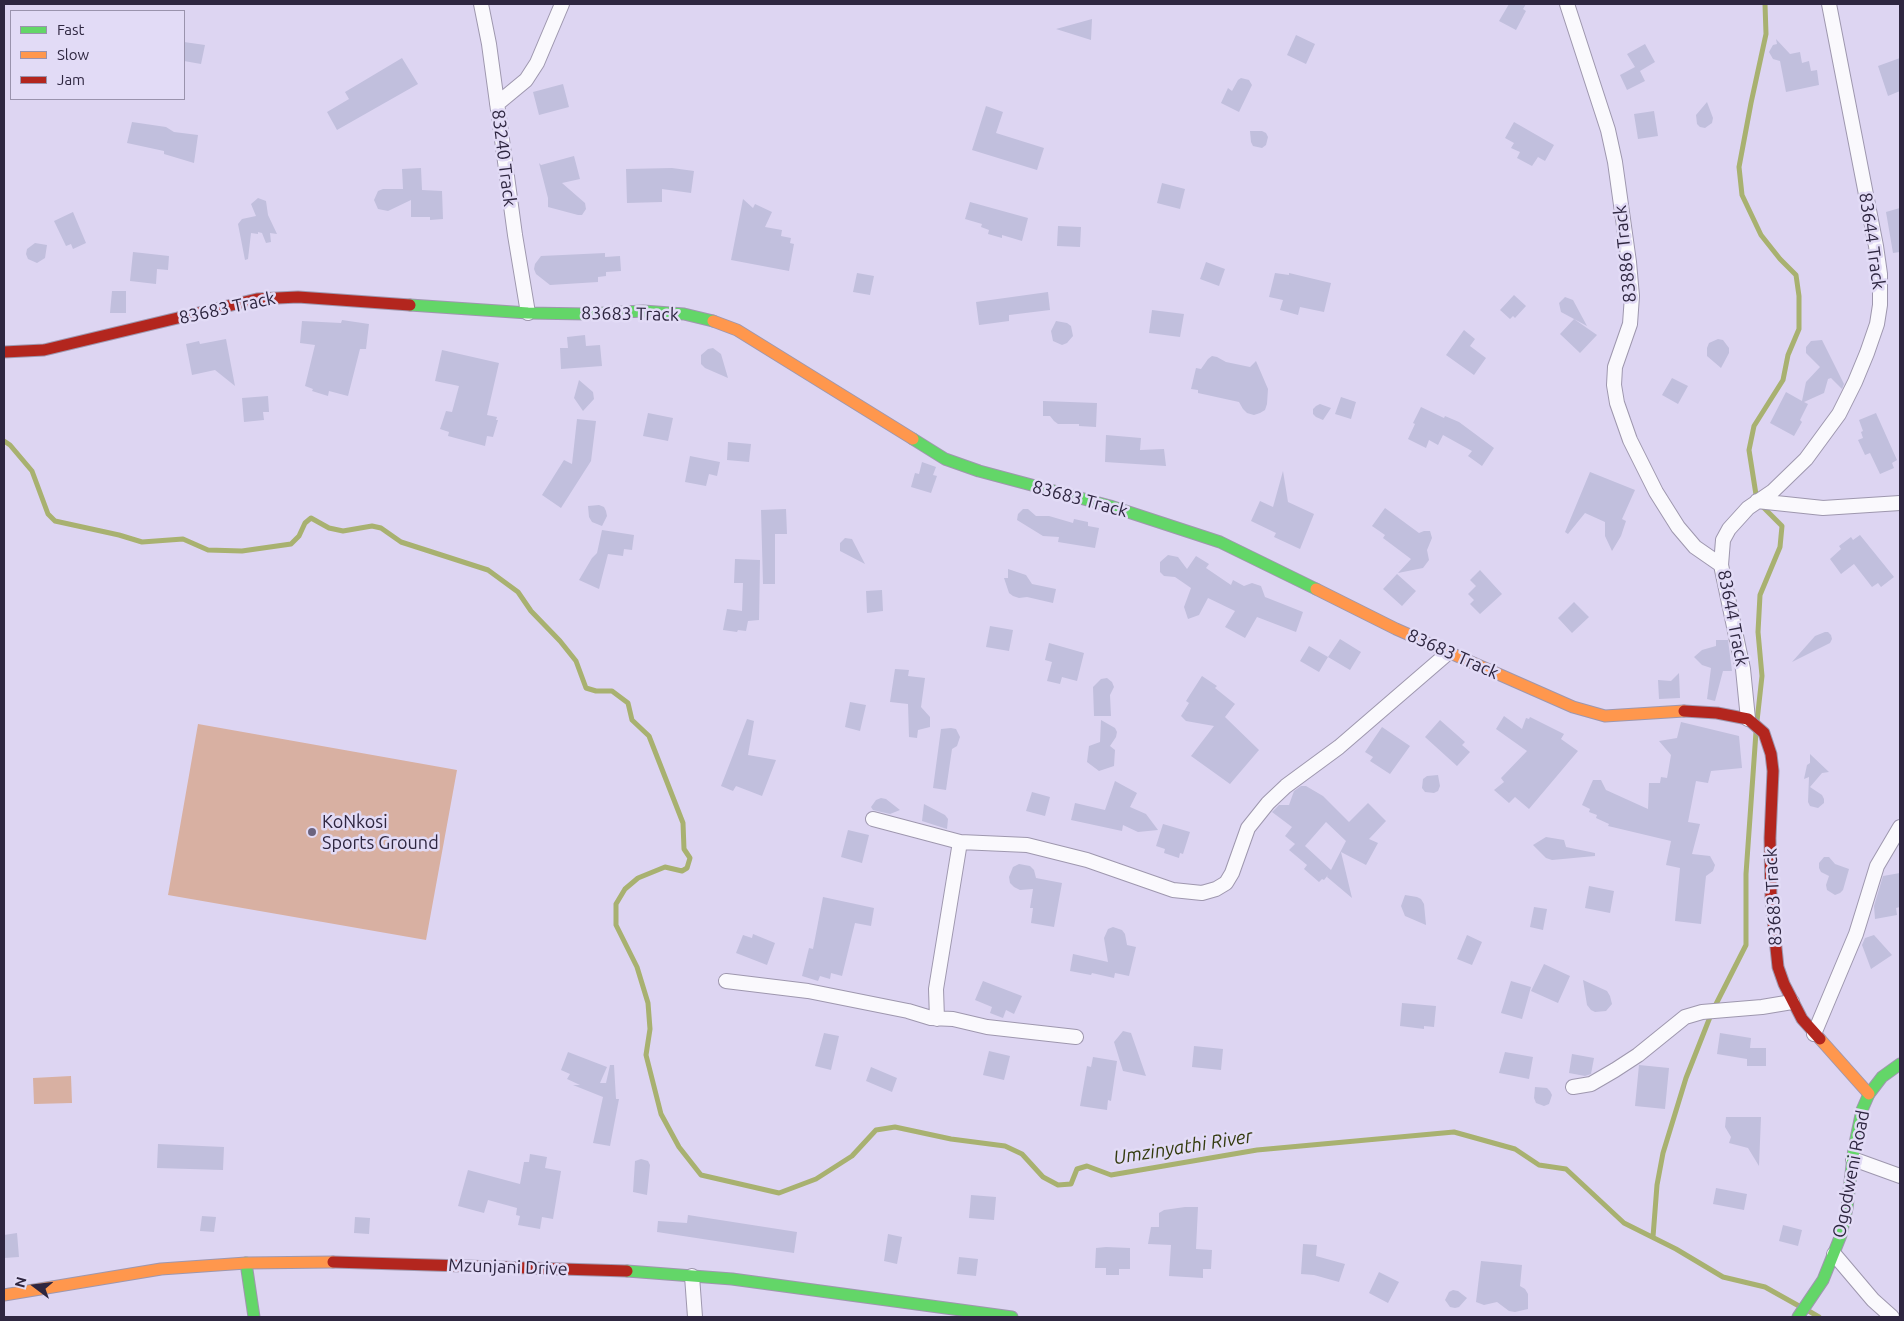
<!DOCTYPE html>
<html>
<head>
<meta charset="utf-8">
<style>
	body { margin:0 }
	#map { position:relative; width:1904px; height:1321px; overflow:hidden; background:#ddd5f2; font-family:Ubuntu,sans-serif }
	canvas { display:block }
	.frame { position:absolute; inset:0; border:5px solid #2e2640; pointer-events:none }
	.legend { position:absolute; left:10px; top:10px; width:175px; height:90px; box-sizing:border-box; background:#e2dbf6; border:1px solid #9a93ad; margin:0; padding:6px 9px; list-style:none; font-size:15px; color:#2e2640 }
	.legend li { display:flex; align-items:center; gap:10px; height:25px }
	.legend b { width:25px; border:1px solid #9a93ad }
	.north { position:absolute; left:10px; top:1261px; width:50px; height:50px; -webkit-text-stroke:4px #e2dbf6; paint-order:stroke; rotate:285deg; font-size:14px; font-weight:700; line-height:20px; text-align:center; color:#2e2640 }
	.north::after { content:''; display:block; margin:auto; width:18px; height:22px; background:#2e2640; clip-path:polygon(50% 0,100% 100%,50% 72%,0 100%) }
</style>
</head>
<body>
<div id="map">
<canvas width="1904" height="1321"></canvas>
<div class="frame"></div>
<ul class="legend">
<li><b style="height:6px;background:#63d668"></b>Fast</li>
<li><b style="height:6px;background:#ff974d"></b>Slow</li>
<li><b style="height:6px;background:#b3261e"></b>Jam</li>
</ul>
<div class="north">N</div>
</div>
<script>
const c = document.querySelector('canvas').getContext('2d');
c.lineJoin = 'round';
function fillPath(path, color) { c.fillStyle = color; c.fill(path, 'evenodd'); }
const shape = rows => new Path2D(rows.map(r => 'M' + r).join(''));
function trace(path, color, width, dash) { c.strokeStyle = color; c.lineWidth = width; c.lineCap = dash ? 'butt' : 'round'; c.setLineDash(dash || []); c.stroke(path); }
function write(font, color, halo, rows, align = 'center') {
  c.font = font + ' Ubuntu,sans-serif'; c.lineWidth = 5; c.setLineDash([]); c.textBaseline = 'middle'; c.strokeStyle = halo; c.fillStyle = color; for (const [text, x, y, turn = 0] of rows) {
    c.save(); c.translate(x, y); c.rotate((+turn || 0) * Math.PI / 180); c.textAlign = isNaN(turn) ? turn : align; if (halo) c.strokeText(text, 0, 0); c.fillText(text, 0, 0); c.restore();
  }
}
const green = shape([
	[198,724,457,770,426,940,168,895],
	[71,1076,72,1103,34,1104,33,1078]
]);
const stream = shape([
	[4,441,10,445,32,471,48,514,55,521,119,535,142,542,183,539,208,550,242,551,291,544,299,536,305,523,311,518,329,528,343,531,372,526,381,528,401,542,488,570,518,592,531,611,560,641,576,661,586,688,596,691,612,691,628,703,632,720,649,736,683,823,684,849,690,858,687,868,682,871,665,867,638,878,625,889,616,904,616,925,637,967,648,1003,650,1029,646,1055,661,1114,679,1147,701,1175,779,1193,816,1179,852,1156,876,1130,895,1127,951,1139,1005,1146,1022,1154,1043,1177,1058,1185,1071,1184,1077,1169,1087,1166,1111,1175,1257,1150,1454,1132,1515,1149,1539,1165,1566,1169,1624,1223,1676,1249,1723,1277,1765,1287,1799,1306],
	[1757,721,1762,676,1758,632,1760,595,1780,547,1782,526,1757,501,1749,450,1754,426,1783,380,1788,355,1799,329,1799,296,1796,275,1780,259,1761,235,1742,195,1739,167,1751,103,1766,34,1765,4],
	[1653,1237,1657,1185,1663,1153,1686,1078,1712,1012,1746,945,1746,874,1756,732],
	[1807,1310,1819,1317]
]);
const building = shape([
	[1509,4,1526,4,1523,9,1526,11,1516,30,1499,21],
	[1092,19,1091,40,1056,29],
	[1296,35,1315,44,1306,64,1287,55],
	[1776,39,1790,54,1800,52,1802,63,1809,61,1811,71,1817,70,1819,85,1786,92,1780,61,1773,59,1769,52,1773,45,1777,44],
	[184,42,205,45,201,64,184,61],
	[1645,44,1655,62,1640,71,1645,81,1627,90,1620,75,1635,67,1627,54],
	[402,58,418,84,337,130,327,112,349,99,345,92],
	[1900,58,1900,91,1888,96,1878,66],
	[1241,78,1249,80,1252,85,1239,112,1221,103,1228,88,1232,91,1238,80],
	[563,84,569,107,539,115,533,92],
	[1707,102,1713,118,1712,123,1705,128,1700,127,1697,124,1696,115],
	[986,106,1003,112,996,133,1044,148,1037,170,972,150],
	[1654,111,1658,136,1638,139,1634,114],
	[132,122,166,127,174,132,198,135,194,163,164,154,164,151,127,143],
	[1514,122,1554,145,1545,161,1538,157,1532,166,1517,158,1520,152,1511,148,1514,143,1505,138],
	[1250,131,1262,131,1266,133,1268,137,1266,145,1262,148,1253,146,1251,142],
	[574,156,580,179,562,183,585,203,586,209,582,215,578,215,548,207,548,198,539,163,541,165],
	[421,168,422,190,442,191,443,219,430,220,430,217,411,217,411,200,388,211,378,209,374,200,378,191,383,189,403,189,402,169],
	[672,168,694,171,691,193,662,189,662,202,627,203,626,169],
	[1162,183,1185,189,1180,209,1157,203],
	[258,198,266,201,268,215,277,234,270,233,271,242,266,243,262,233,258,232,258,234,251,233,248,259,245,260,238,224,242,219,256,216,251,204],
	[743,199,753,208,755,204,772,212,765,227,782,230,781,236,791,238,790,243,794,244,789,271,731,260],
	[970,202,1028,218,1022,241,1002,235,1002,238,988,234,989,230,981,227,982,224,965,219],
	[1900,208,1900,252,1893,253,1886,212],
	[73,212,86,243,73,249,71,244,66,246,54,221],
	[1058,226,1081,227,1080,247,1057,246],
	[35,243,47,245,45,258,37,263,28,259,26,254,27,249],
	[133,252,169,256,168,270,157,269,156,284,130,281],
	[605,253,605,257,620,256,621,271,606,272,606,276,598,277,598,282,550,285,536,274,534,269,535,264,541,256],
	[1206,262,1225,269,1219,286,1200,279],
	[857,273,874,276,870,295,853,292],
	[1275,273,1289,275,1289,273,1331,283,1324,312,1300,307,1298,315,1280,310,1283,300,1269,297],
	[112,291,126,291,126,313,110,313],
	[1048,292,1050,310,1009,315,1009,321,979,325,976,302],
	[1514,295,1526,306,1515,318,1513,316,1510,319,1500,310],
	[1565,297,1573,300,1587,326,1561,312,1559,303],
	[1152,310,1184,314,1180,337,1149,333],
	[1574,319,1597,335,1580,353,1560,334],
	[342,320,369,324,366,349,360,349,348,396,329,391,328,396,312,391,313,389,305,386,315,345,300,343,302,321,341,323],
	[1056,321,1067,323,1071,326,1073,336,1067,343,1062,345,1053,341,1051,331],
	[1464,330,1475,339,1470,346,1486,358,1474,375,1446,355],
	[585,335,586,346,600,345,602,366,561,369,560,348,568,348,567,337],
	[226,339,235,386,215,370,192,375,186,344,199,341,200,344],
	[1718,339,1723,340,1729,348,1729,353,1721,368,1707,356,1707,348,1709,343],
	[1822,340,1844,384,1842,389,1831,378,1828,379,1824,393,1804,402,1808,404,1800,420,1802,422,1794,436,1770,423,1786,392,1802,401,1806,382,1820,367,1806,353,1806,347,1811,341],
	[713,348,721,354,728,378,705,368,701,364,701,355,708,349],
	[442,350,499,363,487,415,497,417,496,420,498,420,493,437,487,436,485,446,448,436,449,432,440,429,446,411,452,412,459,386,435,381],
	[1212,356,1217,357,1226,362,1250,367,1256,361,1268,389,1267,404,1265,410,1260,413,1254,415,1247,413,1243,409,1239,402,1198,393,1198,390,1191,389,1196,368,1201,369,1208,359],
	[1672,378,1688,386,1678,404,1662,395],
	[579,380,593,392,594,399,583,411,574,398],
	[268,396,269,412,263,412,264,420,244,422,242,398],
	[1341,397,1356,402,1351,419,1335,414],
	[1043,401,1097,403,1096,427,1079,426,1079,424,1058,424,1054,421,1050,416,1043,416],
	[1320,404,1331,408,1323,420,1316,417,1313,414,1313,409,1316,406],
	[1421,407,1444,418,1445,416,1459,422,1494,448,1482,466,1468,456,1472,451,1443,435,1438,445,1429,440,1426,448,1408,439,1415,424,1413,423],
	[648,413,673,418,668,441,643,436],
	[1876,413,1897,460,1892,463,1894,468,1880,474,1870,453,1865,455,1858,440,1863,438,1861,432,1863,431,1859,420],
	[577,419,596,421,591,461,561,508,542,495,564,460,572,464],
	[1106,435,1141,438,1140,450,1164,449,1166,466,1105,462],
	[728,442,751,444,749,462,727,460],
	[690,456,720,462,717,476,709,474,706,486,685,482],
	[922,462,936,467,933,475,937,476,931,493,911,487,915,473,919,474],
	[1283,471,1288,502,1314,514,1300,549,1274,537,1276,533,1251,521,1260,501,1273,507],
	[1590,472,1635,490,1622,519,1626,521,1621,536,1612,551,1605,536,1605,522,1585,513,1568,534,1565,532],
	[599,505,604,507,606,511,607,516,602,526,592,522,589,517,588,506],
	[1385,508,1419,533,1424,531,1430,531,1432,538,1427,550,1429,560,1423,568,1398,573,1411,559,1383,538,1385,535,1372,526],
	[786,509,787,534,775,534,775,584,763,584,761,510],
	[1023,509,1028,509,1036,516,1049,516,1073,523,1074,519,1088,522,1088,526,1099,528,1095,548,1058,542,1059,537,1043,536,1017,520,1018,514],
	[602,530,634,535,632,550,624,549,623,556,608,554,599,589,579,580,592,558,597,553],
	[1860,535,1894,577,1881,587,1878,583,1872,587,1854,564,1841,574,1830,559,1841,549,1839,546,1851,537,1853,540],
	[845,538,852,539,865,564,840,551,840,543],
	[1168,555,1178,557,1187,569,1196,556,1209,564,1206,568,1231,585,1233,580,1244,586,1252,583,1261,586,1265,597,1303,612,1296,632,1257,617,1245,638,1225,627,1235,611,1208,598,1199,615,1188,619,1184,607,1191,588,1175,577,1164,576,1160,572,1160,562],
	[735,559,760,560,759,620,748,621,746,631,738,630,737,632,723,630,727,609,742,611,743,583,734,583],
	[1008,569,1026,575,1032,584,1056,589,1053,603,1027,597,1019,598,1013,596,1009,593,1004,578,1008,578],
	[1480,570,1502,594,1480,614,1470,604,1474,600,1468,594,1476,586,1470,580],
	[1397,574,1416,591,1402,606,1383,589],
	[882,590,883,611,867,613,866,591],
	[1574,602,1589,617,1572,633,1558,618],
	[990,626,1013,630,1009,651,986,647],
	[1825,632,1828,632,1831,635,1832,639,1830,643,1792,662,1815,636],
	[1340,639,1361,652,1350,670,1328,657,1319,672,1300,661,1309,646,1328,657],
	[1716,640,1728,640,1732,671,1723,671,1715,701,1707,699,1711,668,1702,665,1694,657,1702,650,1716,646],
	[1049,643,1084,653,1077,681,1062,677,1060,684,1047,681,1052,662,1045,660],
	[895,669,909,670,908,676,925,678,921,707,930,717,930,727,918,730,917,738,909,737,908,704,890,702],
	[1679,673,1680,698,1659,699,1658,680,1671,681],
	[1202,676,1217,686,1215,688,1235,704,1225,717,1259,750,1230,784,1191,756,1214,726,1186,721,1181,716,1189,703,1186,701],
	[1107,678,1112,682,1114,687,1110,695,1111,716,1094,716,1093,687,1101,679],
	[850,702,866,705,860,731,845,727],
	[1504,716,1522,729,1526,718,1529,719,1530,717,1564,734,1561,739,1578,751,1529,809,1515,797,1509,803,1494,790,1504,782,1501,778,1527,751,1496,729],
	[747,719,754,721,748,755,776,760,762,796,736,786,733,791,721,786],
	[1101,720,1115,728,1117,732,1116,737,1110,746,1115,750,1114,766,1099,771,1087,762,1089,746,1100,742],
	[1440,720,1465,742,1462,745,1470,752,1457,766,1425,737],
	[1681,722,1739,736,1742,768,1711,771,1708,783,1696,781,1688,822,1700,824,1692,854,1710,856,1715,865,1713,871,1706,876,1701,924,1675,921,1680,868,1666,865,1671,841,1608,826,1609,824,1596,818,1597,815,1589,812,1590,809,1582,805,1593,780,1601,780,1606,790,1648,809,1649,783,1660,783,1661,777,1667,778,1671,755,1659,741,1677,738],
	[1382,727,1410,746,1390,774,1370,761,1373,757,1365,752],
	[951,728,956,729,960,737,957,746,952,749,946,790,933,788,941,729],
	[1810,754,1829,772,1822,773,1810,787,1822,795,1824,799,1824,803,1818,808,1810,806,1808,802,1809,777,1804,779,1807,765,1810,763],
	[1438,775,1440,786,1438,791,1434,793,1425,792,1422,788,1423,779,1427,776],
	[1115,781,1137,793,1130,807,1146,814,1158,830,1138,832,1123,825,1122,831,1071,820,1075,803,1105,810],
	[1301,786,1306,786,1323,796,1349,822,1368,803,1386,821,1369,839,1378,843,1366,865,1341,852,1352,898,1327,877,1328,875,1324,880,1322,879,1319,882,1304,869,1307,865,1289,850,1295,844,1285,836,1292,827,1272,812,1279,805,1289,805,1294,791],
	[1326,822,1346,841,1331,870,1305,846],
	[1032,792,1050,797,1045,816,1026,811],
	[881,798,886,799,900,810,890,814,873,810,871,807,876,800],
	[924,804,945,815,948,819,947,829,922,821],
	[1163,824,1190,832,1183,854,1180,853,1179,858,1164,853,1165,849,1156,846],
	[848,830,869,835,862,863,841,857],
	[1546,837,1564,840,1566,847,1595,853,1595,856,1552,860,1546,858,1533,845],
	[1824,857,1829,857,1835,864,1849,869,1843,890,1840,893,1835,895,1827,890,1826,885,1829,876,1821,872,1819,868,1819,863],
	[1019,864,1030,866,1034,870,1036,878,1062,883,1054,927,1031,923,1033,908,1030,908,1033,889,1020,890,1014,887,1010,883,1009,877,1013,867],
	[1900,873,1900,907,1896,908,1897,915,1875,919,1874,906,1883,876],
	[1589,886,1614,891,1610,913,1585,908],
	[1405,895,1417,897,1421,899,1424,904,1426,925,1405,916,1401,906],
	[823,897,874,908,871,926,855,923,842,976,831,973,830,979,820,976,818,981,802,976,809,948,813,949],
	[1534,907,1547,909,1543,930,1530,927],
	[1113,927,1122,930,1125,934,1127,945,1136,947,1129,976,1115,973,1114,978,1092,973,1091,975,1070,971,1073,954,1108,962,1104,938,1108,929],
	[753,934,775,943,767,965,736,953,743,935,752,938],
	[1467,935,1482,942,1472,965,1457,959],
	[1874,935,1892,955,1871,969,1862,945,1865,938],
	[1544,964,1570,976,1558,1003,1531,991],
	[1583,980,1607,991,1610,996,1612,1004,1606,1011,1595,1012,1591,1010,1587,1005],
	[983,981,1022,996,1014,1014,1006,1010,1003,1018,990,1013,992,1007,975,1000],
	[1511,981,1531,987,1522,1019,1501,1013],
	[1402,1003,1436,1006,1434,1027,1424,1026,1424,1029,1400,1026],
	[1123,1031,1131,1033,1146,1076,1123,1071,1114,1042],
	[824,1033,839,1036,831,1070,815,1066],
	[1720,1033,1751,1038,1750,1048,1766,1048,1766,1066,1747,1066,1747,1059,1717,1054],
	[1194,1046,1223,1049,1221,1070,1192,1067],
	[989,1051,1010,1056,1004,1080,983,1075],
	[568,1052,607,1067,600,1083,606,1083,610,1065,614,1065,616,1099,619,1099,610,1146,593,1143,603,1097,573,1085,580,1085,567,1079,570,1074,561,1070],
	[1505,1052,1533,1057,1529,1079,1499,1073],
	[1572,1054,1594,1058,1591,1074,1585,1076,1569,1073],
	[1093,1057,1117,1061,1111,1101,1108,1100,1107,1110,1080,1106,1087,1066,1091,1067],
	[1639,1065,1669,1068,1665,1109,1635,1106],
	[871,1067,897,1078,892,1092,866,1081],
	[1535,1087,1547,1088,1550,1091,1552,1095,1549,1104,1544,1106,1536,1103,1534,1098],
	[1726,1117,1761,1117,1759,1166,1748,1148,1729,1143,1731,1137,1725,1127],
	[158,1144,224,1147,223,1170,157,1168],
	[530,1154,547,1157,545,1168,561,1171,553,1219,542,1217,540,1229,518,1225,520,1216,516,1215,517,1208,488,1200,484,1213,458,1206,468,1170,520,1184,524,1162,529,1162],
	[641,1159,648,1161,650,1165,647,1195,633,1192,635,1161],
	[1716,1188,1747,1194,1744,1210,1713,1204],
	[971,1195,996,1197,994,1220,969,1218],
	[1185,1207,1198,1207,1196,1249,1212,1250,1211,1269,1203,1269,1203,1278,1169,1276,1171,1245,1148,1244,1151,1227,1159,1227,1159,1213,1164,1210],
	[688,1215,797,1232,794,1253,657,1232,658,1221,687,1223],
	[202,1216,216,1217,214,1232,200,1231],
	[355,1217,370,1218,369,1234,354,1233],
	[1783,1225,1802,1230,1798,1246,1779,1241],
	[17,1233,19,1257,4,1258,4,1235],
	[888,1234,902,1237,897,1264,884,1261],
	[1303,1244,1317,1245,1316,1256,1345,1264,1339,1282,1314,1275,1301,1274],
	[1106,1247,1130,1248,1130,1269,1119,1269,1119,1275,1106,1275,1106,1268,1095,1268,1096,1248],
	[959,1257,978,1259,976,1276,957,1274],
	[1481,1261,1522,1265,1520,1286,1525,1289,1528,1294,1528,1309,1515,1312,1509,1311,1497,1302,1484,1305,1476,1302],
	[1379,1272,1399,1282,1388,1303,1369,1293],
	[1453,1290,1458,1291,1467,1298,1459,1307,1455,1308,1450,1307,1445,1300,1449,1292]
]);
const street = shape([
	[481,4,489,44,515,235,528,313],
	[1567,4,1608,130,1615,162,1629,262,1632,296,1630,324,1615,367,1614,385,1617,403,1630,440,1656,492,1678,527,1695,547,1721,565],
	[497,104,526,80,537,63,562,4],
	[1757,501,1823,508,1900,503],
	[1748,719,1743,669,1721,565,1723,540,1729,529,1748,508,1773,491,1806,459,1839,414,1855,382,1867,353,1877,324,1880,305,1880,274,1876,246,1829,4],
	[873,819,960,842,1027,845,1087,860,1173,890,1202,893,1216,889,1226,883,1232,873,1248,828,1268,803,1286,786,1339,747,1448,653],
	[726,981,808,991,908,1011,931,1018,953,1019,987,1027,1076,1037],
	[937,1019,936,989,960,842],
	[1814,1034,1856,934,1877,866,1900,827],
	[1573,1087,1591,1084,1615,1070,1638,1055,1685,1017,1702,1012,1762,1007,1792,1002],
	[1853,1159,1900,1176],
	[1834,1254,1873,1300,1892,1317],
	[692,1276,695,1317]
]);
const fast = shape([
	[410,305,528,313,587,314,643,311,684,314,713,321],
	[913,439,945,459,979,471,1110,506,1220,542,1316,589],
	[246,1263,254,1317],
	[627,1271,732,1279,1012,1317],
	[1798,1317,1823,1280,1841,1235,1847,1208,1854,1148,1862,1110,1869,1094,1882,1077,1900,1064]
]);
const slow = shape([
	[713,321,737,330,913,439],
	[1316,589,1396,629,1573,707,1605,716,1684,711],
	[1820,1039,1869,1094],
	[4,1295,161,1269,246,1263,333,1262]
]);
const jam = shape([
	[4,352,44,350,257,299,298,297,410,305],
	[1684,711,1717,713,1748,719,1764,733,1771,754,1773,771,1770,838,1771,900,1778,967,1784,984,1802,1019,1820,1039],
	[333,1262,627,1271]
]);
const markers = [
	[312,832,5,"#6b637e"]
];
const streetNames = [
	["83240 Track",504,158,83],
	["83644 Track",1872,241,82],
	["83886 Track",1625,254,-96],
	["83683 Track",227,308,-12],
	["83683 Track",630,314,1],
	["83683 Track",1080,499,15],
	["83644 Track",1733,618,79],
	["83683 Track",1453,654,24],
	["83683 Track",1773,897,-93],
	["Ogodweni Road",1851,1174,-79],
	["Mzunjani Drive",508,1267,2]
];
const poiNames = [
	["KoNkosi",322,822],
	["Sports Ground",322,843]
];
const waterNames = [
	["Umzinyathi River",1183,1147,-9]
];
fillPath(green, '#d8b0a2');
trace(stream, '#a8b170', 5);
fillPath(building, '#c1bfdd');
trace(street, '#9e97ae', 16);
trace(fast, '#9e97ae', 13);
trace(slow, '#9e97ae', 13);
trace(jam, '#9e97ae', 13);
trace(street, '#faf9fd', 14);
trace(fast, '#63d668', 11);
trace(slow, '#ff974d', 11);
trace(jam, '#b3261e', 11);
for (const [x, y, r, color] of markers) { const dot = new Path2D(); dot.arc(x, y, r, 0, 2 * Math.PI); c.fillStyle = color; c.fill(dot); trace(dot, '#e2dbf6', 2); }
write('18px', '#2e2640', '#e2dbf6', streetNames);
write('18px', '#2e2640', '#e2dbf6', poiNames, 'left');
write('italic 19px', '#343b0f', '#e2dbf6', waterNames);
</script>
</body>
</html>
